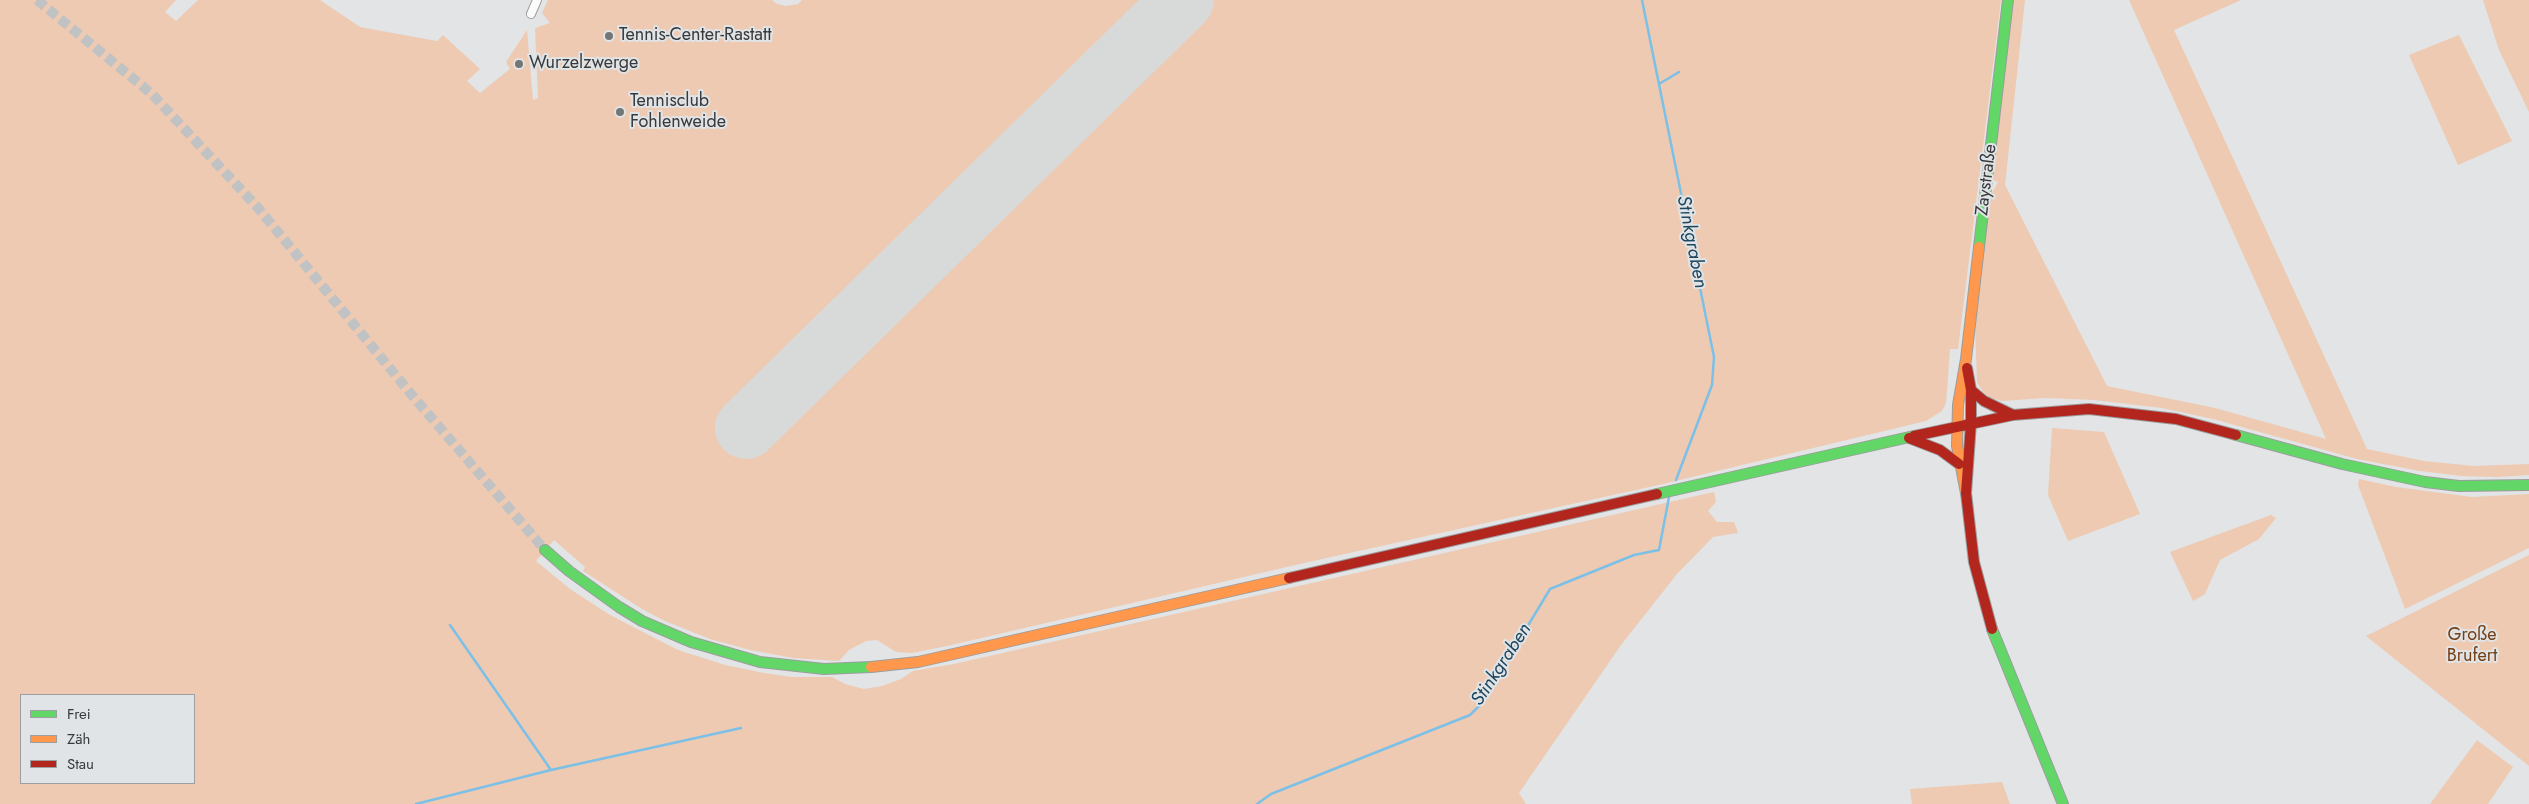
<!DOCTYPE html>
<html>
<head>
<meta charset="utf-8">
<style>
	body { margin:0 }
	#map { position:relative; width:2529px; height:804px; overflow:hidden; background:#e2e4e5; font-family:Jost,sans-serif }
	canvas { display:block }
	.legend { position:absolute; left:20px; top:694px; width:175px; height:90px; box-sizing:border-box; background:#e1e4e6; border:1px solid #9da0a1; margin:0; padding:6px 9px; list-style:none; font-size:15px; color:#38393a }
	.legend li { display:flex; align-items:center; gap:10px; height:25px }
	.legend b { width:25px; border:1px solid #9da0a1 }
</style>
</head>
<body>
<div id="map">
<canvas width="2529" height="804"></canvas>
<ul class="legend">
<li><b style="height:6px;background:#63d668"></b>Frei</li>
<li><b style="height:6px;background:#ff974d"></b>Zäh</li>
<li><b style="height:6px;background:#b3261e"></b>Stau</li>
</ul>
</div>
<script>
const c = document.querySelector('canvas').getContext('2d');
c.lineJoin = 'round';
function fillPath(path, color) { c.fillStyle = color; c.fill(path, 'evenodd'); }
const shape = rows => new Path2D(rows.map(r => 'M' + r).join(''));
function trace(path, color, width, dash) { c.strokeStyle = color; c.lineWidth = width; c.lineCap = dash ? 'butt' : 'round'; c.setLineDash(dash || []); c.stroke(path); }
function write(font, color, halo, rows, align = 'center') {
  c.font = font + ' Jost,sans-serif'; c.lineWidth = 4; c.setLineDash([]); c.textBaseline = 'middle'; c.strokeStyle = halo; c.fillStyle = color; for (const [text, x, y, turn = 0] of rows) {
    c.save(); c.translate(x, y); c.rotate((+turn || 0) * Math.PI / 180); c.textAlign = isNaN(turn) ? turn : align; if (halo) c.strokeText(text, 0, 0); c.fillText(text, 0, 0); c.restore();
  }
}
const green = shape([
	[0,0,176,0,165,12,176,21,198,0,320,0,360,27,437,41,443,35,480,69,467,81,480,93,510,69,506,62,527,30,533,100,538,98,535,28,550,23,542,13,548,0,772,0,777,4,786,6,798,4,802,0,2001,0,1958,349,1950,349,1946,403,1942,411,1926,421,1663,484,1304,563,947,646,912,653,896,652,877,640,866,641,849,650,839,661,793,658,750,650,710,639,665,621,642,609,583,571,585,567,554,540,536,561,570,589,610,615,678,650,725,665,764,673,791,677,832,677,845,684,864,689,882,686,901,679,913,671,954,664,1714,492,1716,502,1708,511,1717,522,1734,522,1738,533,1713,537,1677,574,1621,645,1519,793,1526,804,0,804],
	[21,695,194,695,194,783,21,783],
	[2012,0,2025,0,2005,185,2107,386,2215,408,2326,439,2129,0,2241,0,2174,30,2367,449,2424,461,2474,466,2529,464,2529,475,2498,477,2461,476,2420,471,2357,459,2213,419,2162,408,2094,400,2045,398,2002,401,1990,398,1983,392,1977,382,1975,326,1989,198,1998,182,1990,179],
	[2483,0,2529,0,2529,112,2499,50],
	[2459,35,2512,141,2458,165,2409,55],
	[2052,428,2104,432,2140,514,2068,541,2048,495],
	[2359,479,2396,487,2472,497,2529,494,2529,548,2405,609,2358,485],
	[2271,515,2276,518,2259,539,2220,560,2205,594,2193,601,2170,552],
	[2529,555,2529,766,2366,636],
	[2477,740,2513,767,2488,804,2430,804],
	[2002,782,2010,804,1912,804,1910,789]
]);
const stream = shape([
	[1642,0,1714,357,1712,385,1676,480],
	[1659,84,1679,72],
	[450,625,551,770],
	[416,804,551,770,741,728],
	[1257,804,1271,794,1470,715,1480,705,1550,589,1634,555,1659,550,1669,497]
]);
const runway = shape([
	[746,428,1183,0]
]);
const secondaryTunnel = shape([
	[37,0,152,94,259,209,411,394,545,550]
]);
const street = shape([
	[531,14,537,0]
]);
const fast = shape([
	[1979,247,2008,0],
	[2236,435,2342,464,2425,482,2459,486,2529,485],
	[1657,494,1914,436],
	[545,550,569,571,619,607,642,621,691,642,760,662,824,669,871,667],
	[1992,629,2063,804]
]);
const slow = shape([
	[1966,493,1957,446,1958,405,1966,359,1979,247],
	[871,667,918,662,1289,578]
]);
const jam = shape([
	[1967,368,1971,390,1971,423,1966,493,1974,562,1992,629],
	[1971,390,1984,401,2013,415],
	[1914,436,2013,415,2089,409,2176,419,2236,435],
	[1909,438,1940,450,1959,464],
	[1289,578,1657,494]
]);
const markers = [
	[609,36,5,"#747576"],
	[519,64,5,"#747576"],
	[620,112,5,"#747576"]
];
const poiNames = [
	["Tennis-Center-Rastatt",619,36],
	["Wurzelzwerge",529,64],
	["Tennisclub",630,102],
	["Fohlenweide",630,123]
];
const streetNames = [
	["Zaystraße",1987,180,-83]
];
const parkNames = [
	["Große",2472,636],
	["Brufert",2472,657]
];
const waterNames = [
	["Stinkgraben",1691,242,79],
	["Stinkgraben",1502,665,-57]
];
fillPath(green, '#eecab2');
trace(stream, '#7cc0e8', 2.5);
trace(runway, '#d8dada', 62);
trace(secondaryTunnel, '#c0c2c3', 10, [10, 5]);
trace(street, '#9c9d9e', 10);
trace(fast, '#9c9d9e', 12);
trace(slow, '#9c9d9e', 12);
trace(jam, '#9c9d9e', 12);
trace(street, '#fbfbfb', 8);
trace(fast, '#63d668', 10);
trace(slow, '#ff974d', 10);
trace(jam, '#b3261e', 10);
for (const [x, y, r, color] of markers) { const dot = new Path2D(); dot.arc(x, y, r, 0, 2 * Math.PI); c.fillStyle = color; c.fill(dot); trace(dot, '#e1e4e6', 2); }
write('18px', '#38393a', '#e1e4e6', poiNames, 'left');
write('18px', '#38393a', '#e1e4e6', streetNames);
write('18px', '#754016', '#e1e4e6', parkNames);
write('italic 19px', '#1e465e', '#e1e4e6', waterNames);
</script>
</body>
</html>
